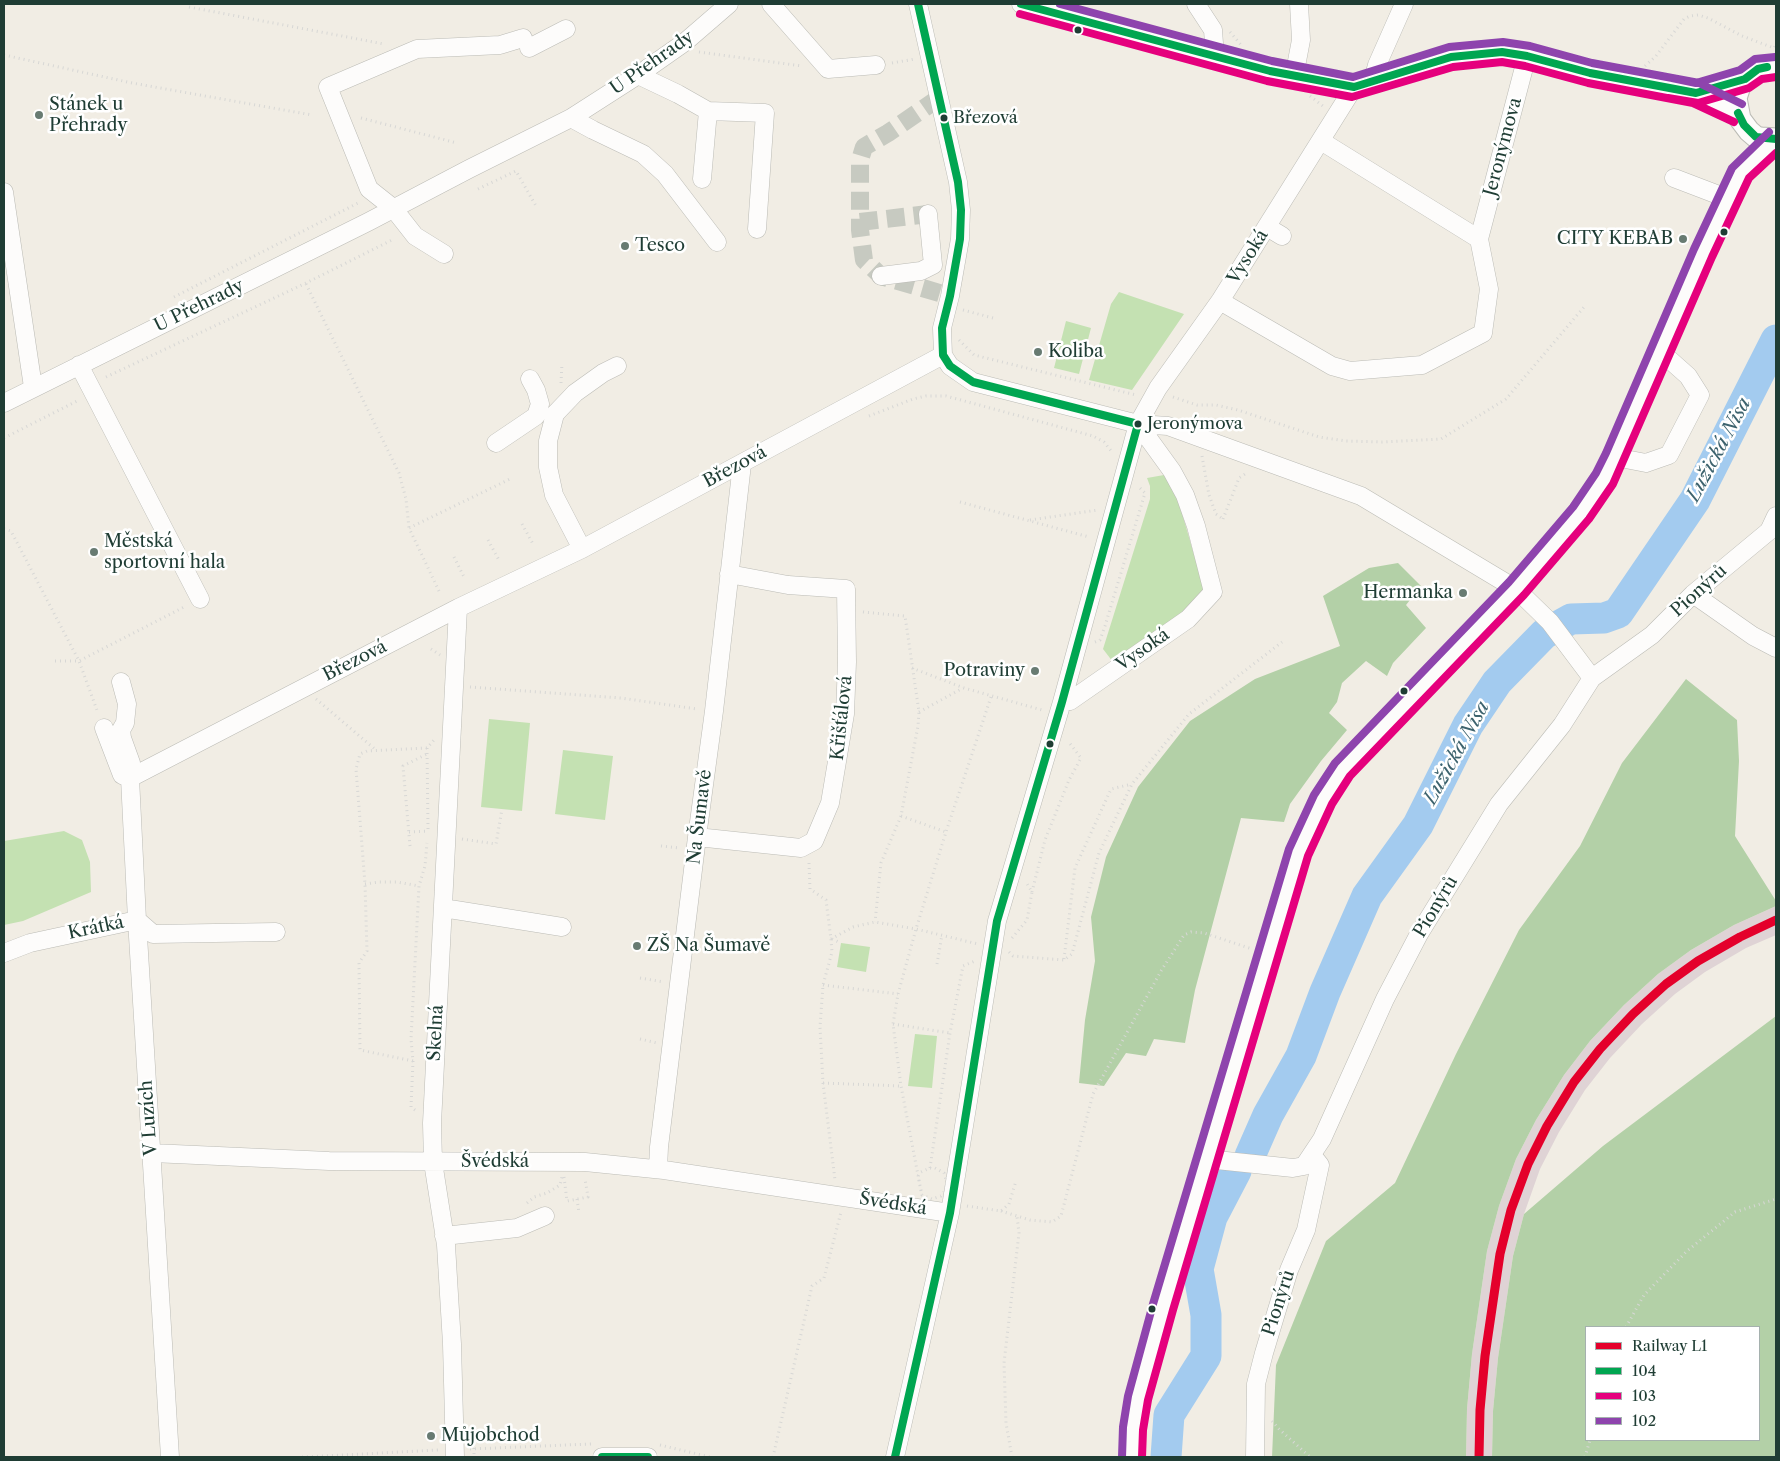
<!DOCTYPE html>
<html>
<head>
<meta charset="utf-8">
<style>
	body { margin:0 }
	#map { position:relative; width:1780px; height:1461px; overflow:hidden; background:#f1ede4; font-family:"Libre Caslon Text",serif }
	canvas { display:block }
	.frame { position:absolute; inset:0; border:5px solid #1f3d34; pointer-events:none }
	.legend { position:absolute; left:1585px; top:1326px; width:175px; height:115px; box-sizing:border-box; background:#fff; border:1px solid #a5b1ae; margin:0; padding:6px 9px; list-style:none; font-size:15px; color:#1f3d34 }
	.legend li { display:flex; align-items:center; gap:10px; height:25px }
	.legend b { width:25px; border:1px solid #a5b1ae }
</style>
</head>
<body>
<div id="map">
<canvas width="1780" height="1461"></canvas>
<div class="frame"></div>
<ul class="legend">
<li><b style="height:6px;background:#e4002b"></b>Railway L1</li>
<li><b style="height:6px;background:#00a651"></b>104</li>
<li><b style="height:6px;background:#e5007d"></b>103</li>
<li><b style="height:6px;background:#8e44ad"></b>102</li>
</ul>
</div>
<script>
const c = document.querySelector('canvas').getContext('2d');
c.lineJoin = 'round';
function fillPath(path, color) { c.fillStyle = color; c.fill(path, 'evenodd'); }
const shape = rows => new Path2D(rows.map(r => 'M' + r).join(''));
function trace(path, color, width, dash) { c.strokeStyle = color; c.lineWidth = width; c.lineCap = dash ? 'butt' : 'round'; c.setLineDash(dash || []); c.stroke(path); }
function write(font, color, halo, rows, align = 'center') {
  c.font = font + ' "Libre Caslon Text",serif'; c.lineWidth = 5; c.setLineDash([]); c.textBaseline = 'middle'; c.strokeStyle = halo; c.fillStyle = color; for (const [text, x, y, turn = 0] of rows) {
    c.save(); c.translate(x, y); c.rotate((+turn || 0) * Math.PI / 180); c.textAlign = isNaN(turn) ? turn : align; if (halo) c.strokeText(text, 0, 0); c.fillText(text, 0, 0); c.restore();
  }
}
const industrial = shape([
	[1776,906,1776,935,1746,948,1705,972,1675,994,1642,1024,1610,1058,1585,1090,1559,1132,1540,1169,1524,1214,1513,1256,1498,1358,1493,1411,1492,1457,1466,1457,1467,1409,1472,1354,1487,1251,1499,1206,1516,1159,1536,1120,1564,1075,1590,1041,1624,1005,1658,974,1691,950,1734,925]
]);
const green = shape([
	[1119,292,1184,314,1132,390,1089,380,1111,304],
	[1066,321,1091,328,1079,374,1054,368],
	[1164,475,1177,496,1204,589,1185,611,1113,662,1103,649,1150,499,1150,486,1147,478],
	[489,719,530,723,522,811,481,807],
	[563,750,613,756,605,820,555,814],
	[64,831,82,840,90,862,91,892,23,921,4,925,4,841],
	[841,943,870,947,866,972,837,967],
	[915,1034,937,1036,932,1088,908,1086]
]);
const forest = shape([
	[1398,563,1421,586,1406,605,1426,628,1393,663,1387,676,1366,661,1342,683,1337,702,1329,713,1347,730,1321,761,1290,804,1284,822,1241,818,1195,990,1185,1043,1154,1039,1146,1056,1126,1053,1104,1086,1079,1083,1085,1020,1095,961,1091,917,1106,857,1138,787,1190,721,1255,679,1340,646,1323,596,1369,568],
	[1686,679,1737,720,1739,761,1735,836,1776,901,1776,906,1734,925,1691,950,1658,974,1624,1005,1590,1041,1564,1075,1536,1120,1516,1159,1499,1206,1487,1251,1472,1354,1467,1409,1466,1457,1272,1457,1276,1365,1326,1241,1395,1183,1456,1054,1519,930,1580,846,1622,763],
	[1776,1016,1776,1457,1492,1457,1493,1411,1498,1358,1513,1256,1524,1214,1603,1146],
	[1586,1327,1759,1327,1759,1440,1586,1440]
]);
const river = shape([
	[1250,1156,1268,1115,1301,1056,1325,992,1367,896,1418,825,1468,725,1497,682,1544,634,1571,619,1604,618,1618,613,1695,500,1776,340],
	[1166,1457,1169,1415,1206,1356,1206,1315,1198,1269,1212,1217,1236,1171]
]);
const minorTunnel = shape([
	[939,98,888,133,864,147,860,160,860,230,864,260,881,276,950,296],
	[860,222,928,214]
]);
const path = shape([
	[189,7,384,44],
	[1230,32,1242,46],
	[699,52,802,66],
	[4,55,132,83,312,115],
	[892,63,915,59],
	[1645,66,1656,56,1684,19,1690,16,1698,15,1708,18,1742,36,1774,48,1776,44],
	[1310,96,1323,106],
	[361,118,457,143],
	[478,189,516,171,536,206],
	[306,284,399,473,406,499,409,528],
	[174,297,360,202],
	[963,310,993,318],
	[959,340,974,355,1136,395],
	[106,377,306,283,394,239],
	[561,383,562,363],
	[1173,397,1197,405,1216,405,1238,410,1319,437,1346,441,1382,442,1441,439,1506,399,1584,307],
	[869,416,913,399,926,396,946,396,1093,436,1104,442,1112,452],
	[4,438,79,400],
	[1202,456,1209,495,1216,514,1223,519],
	[960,502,1089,537],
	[1223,519,1239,478,1248,472],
	[1030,520,1098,510],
	[522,524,533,544],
	[4,529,11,531,79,661,98,713],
	[488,540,500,562],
	[454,557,465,579],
	[439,591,409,528,510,479],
	[863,612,905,616,919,712,918,726,901,816,881,863,875,922],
	[1095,642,1100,640,1105,626,1145,493,1139,487],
	[431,649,440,655],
	[55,661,79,661,186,606],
	[912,668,964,688,1042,710],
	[470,687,621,698,697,709],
	[316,699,376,750],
	[919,712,963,688],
	[901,816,946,832],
	[428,829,427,748,434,740],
	[409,832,428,831],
	[462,839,496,844,502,809],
	[410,846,403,766,427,754],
	[661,846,680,848],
	[809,863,810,889,826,900,831,939,832,952,823,985,820,1027,823,1083,835,1180],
	[365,884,379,882,397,882,419,886],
	[1032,892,1045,840,1069,780,1081,758,1068,741],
	[1012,938,1027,920,1032,892,1026,882],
	[831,939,853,927,875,922,916,929,978,944],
	[832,939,841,943],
	[1009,952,1013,956,1064,960,1072,954,1099,853,1132,784,1189,714,1282,642],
	[1064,959,1075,868,1111,789,1132,784],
	[937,964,942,935],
	[640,978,664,982],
	[823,985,898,994],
	[893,1024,950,1033],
	[640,1039,657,1043],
	[413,1061,360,1050,359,963,367,951,365,884,356,769,360,754,367,751,427,748],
	[823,1083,901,1086],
	[415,1110,411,1107,413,1061,411,1039,419,886,425,866,427,843],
	[930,1168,950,1033,963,966,975,961],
	[930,1168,935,1168,944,1173,947,1183,944,1192,941,1196,932,1199,922,1195,918,1176,921,1172,930,1168],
	[564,1177,567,1201,588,1197,585,1179],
	[921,1191,901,1086,893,1024,898,994,916,929,946,832,991,697],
	[577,1199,579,1213],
	[527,1203,534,1197,547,1193,560,1185,562,1177],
	[967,1206,1001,1211,1009,1204,1016,1181],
	[1001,1211,1030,1220,1052,1222,1061,1216,1093,1094,1161,971,1184,935,1191,932,1204,933,1252,949],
	[1626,1327,1644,1295,1687,1251,1735,1212,1776,1199],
	[1272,1421,1279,1429,1310,1457],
	[660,1445,710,1457],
	[474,1448,474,1457],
	[470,1449,591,1444],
	[302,1457,439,1450],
	[773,1457,812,1286,824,1278,841,1212],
	[1012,1457,1006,1423,1004,1363,1019,1233,1017,1216],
	[1585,1457,1590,1440]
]);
const minor = shape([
	[771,4,828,69,876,65],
	[918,4,958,182,961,210,960,239,950,296,942,328,943,355,950,366,973,382,1138,424,1168,426,1361,496,1516,589,1550,622,1592,678],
	[1021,4,1270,71,1354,87,1373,80,1451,57,1502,52,1527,56,1590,73,1696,93,1738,113],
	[1196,4,1213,30,1215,57],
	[529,48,566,29],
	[638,75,678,94,708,111,765,113,757,229],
	[1294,77,1301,40,1299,4],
	[1373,80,1377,65,1404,4],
	[1696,93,1745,79],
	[571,118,593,130,643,154,665,174,717,242],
	[1321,141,1479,239],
	[1674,178,1729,199],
	[702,179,708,111],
	[4,192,33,387],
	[1267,227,1282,236],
	[444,254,415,236,393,208,369,189,328,87,417,49,500,45,523,38],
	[881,276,921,271,933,265,928,214],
	[1220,301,1332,366,1350,371,1422,365,1483,333,1489,289,1479,239,1527,56],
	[79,365,200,599],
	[4,403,368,222,469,169,571,118,638,75,685,42,729,4],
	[496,443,536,416,540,404,536,390,530,379],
	[1615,457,1646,463,1669,455,1700,395,1688,376,1661,352],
	[582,549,554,495,548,467,548,441,555,414,575,393,603,373,617,366],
	[1693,594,1753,636,1776,648],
	[121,682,127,704,125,723,121,730,122,738,131,763,130,778,137,920,170,1457],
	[1062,702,1070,701,1188,619,1213,592,1196,526,1185,495,1172,471,1138,424],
	[104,728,122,775,130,778],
	[130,778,458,608,582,549,943,355],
	[697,837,801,848,814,841,830,803,845,714,847,662,846,589,788,585,729,574],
	[443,908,562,927],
	[4,953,30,943,137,920,153,934,276,932],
	[152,1153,329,1161,585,1162,664,1170,950,1213],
	[1207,1159,1293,1168,1304,1166,1322,1139,1385,999,1419,934,1499,804,1562,725,1592,678,1652,635,1693,594,1769,531,1776,516],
	[658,1169,659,1147,697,837,714,711,742,464],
	[444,1236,517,1228,545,1216],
	[455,1457,452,1344,446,1245,433,1162,432,1123,458,608],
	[602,1457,648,1457],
	[895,1457,950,1213,997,921,1062,702,1138,424,1158,388,1220,301,1354,87],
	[1255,1457,1256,1384,1264,1353,1289,1270,1306,1230,1320,1165,1312,1155]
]);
const major = shape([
	[1776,67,1767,67,1751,73,1740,86,1736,98,1740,119,1749,131,1756,137,1761,138,1776,139],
	[1132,1457,1133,1429,1138,1398,1163,1307,1299,852,1323,799,1342,770,1516,589,1581,513,1605,478,1615,457,1703,253,1741,172,1774,139]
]);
const bus1 = shape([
	[918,4,958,182,961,210,960,239,950,296,942,328,943,355,950,366,973,382,1138,424],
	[1021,4,1270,71,1354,87,1451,57,1502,52,1527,56,1590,73,1696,93,1745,79,1758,69,1767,67],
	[1738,113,1744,125,1756,137,1776,139],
	[602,1457,648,1457],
	[895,1457,950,1213,997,921,1062,702,1138,424]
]);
const bus2 = shape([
	[1020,14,1267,81,1352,97,1453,67,1502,62,1525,66,1588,83,1693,103,1734,122],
	[1668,98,1698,103,1749,88,1762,79,1776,77],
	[1142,1457,1143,1430,1148,1400,1173,1310,1308,856,1332,804,1350,776,1524,595,1589,519,1613,484,1712,257,1749,178,1776,153]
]);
const bus3 = shape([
	[1060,4,1272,61,1353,77,1449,47,1503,42,1530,46,1592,63,1699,83,1742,104],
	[1672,78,1696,83,1740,70,1755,59,1775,57],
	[1122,1457,1123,1427,1128,1396,1153,1304,1289,849,1314,795,1335,763,1509,582,1573,507,1596,473,1606,453,1694,249,1732,168,1769,132]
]);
const rail1 = shape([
	[1479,1457,1480,1410,1485,1356,1500,1254,1511,1210,1528,1164,1547,1126,1574,1082,1600,1049,1633,1014,1666,984,1698,961,1740,937,1776,920]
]);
const markers = [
	[1078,30,4.5,"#1f3d34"],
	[39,115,5,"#687b72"],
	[944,118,4.5,"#1f3d34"],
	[1724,232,4.5,"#1f3d34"],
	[1683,239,5,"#687b72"],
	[625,246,5,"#687b72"],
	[1038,352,5,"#687b72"],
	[1138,424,4.5,"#1f3d34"],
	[94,552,5,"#687b72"],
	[1463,593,5,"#687b72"],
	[1035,671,5,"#687b72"],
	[1404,691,4.5,"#1f3d34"],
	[1050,744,4.5,"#1f3d34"],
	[637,946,5,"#687b72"],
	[1152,1309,4.5,"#1f3d34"],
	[431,1436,5,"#687b72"]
];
const busNames = [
	["Březová",953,118],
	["Jeronýmova",1147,424]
];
const streetNames = [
	["U Přehrady",652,63,-35],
	["Jeronýmova",1503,147,-75],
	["Vysoká",1248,257,-58],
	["U Přehrady",199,306,-26],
	["Březová",735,467,-28],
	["Pionýrů",1699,591,-42],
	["Vysoká",1143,650,-35],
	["Březová",355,661,-27],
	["Křišťálová",842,718,-84],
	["Na Šumavě",700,817,-83],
	["Pionýrů",1436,907,-59],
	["Krátká",96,928,-12],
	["Skelná",436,1033,-87],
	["V Luzích",149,1118,-94],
	["Švédská",495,1162],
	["Švédská",893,1204,9],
	["Pionýrů",1279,1303,-72]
];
const poiNames = [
	["Stánek u",49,105],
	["Přehrady",49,126],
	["CITY KEBAB",1673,239,"right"],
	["Tesco",635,246],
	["Koliba",1048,352],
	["Městská",104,542],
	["sportovní hala",104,563],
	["Hermanka",1453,593,"right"],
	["Potraviny",1025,671,"right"],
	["ZŠ Na Šumavě",647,946],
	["Můjobchod",441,1436]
];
const waterNames = [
	["Lužická Nisa",1719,450,-62],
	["Lužická Nisa",1457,753,-61]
];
fillPath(industrial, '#dfd3d5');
fillPath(green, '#c4e1b2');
fillPath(forest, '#b3d0a7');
trace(river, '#a3cbef', 31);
trace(minorTunnel, '#c7cac1', 18, [18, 9]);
trace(minor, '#bbbbb5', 19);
trace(major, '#bbbbb5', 23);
trace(path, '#d7d7d5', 3, [1, 4]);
trace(minor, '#fdfcfb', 18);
trace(major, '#fdfcfb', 21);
trace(bus1, '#00a651', 8);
trace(bus2, '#e5007d', 8);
trace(bus3, '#8e44ad', 8);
trace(rail1, '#e4002b', 9);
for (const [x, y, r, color] of markers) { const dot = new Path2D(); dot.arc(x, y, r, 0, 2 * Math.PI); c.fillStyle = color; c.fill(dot); trace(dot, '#fff', 2); }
write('17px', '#1f3d34', '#fff', busNames, 'left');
write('18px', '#1f3d34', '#fff', streetNames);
write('18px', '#1f3d34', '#fff', poiNames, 'left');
write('italic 19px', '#3d636e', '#fff', waterNames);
</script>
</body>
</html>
